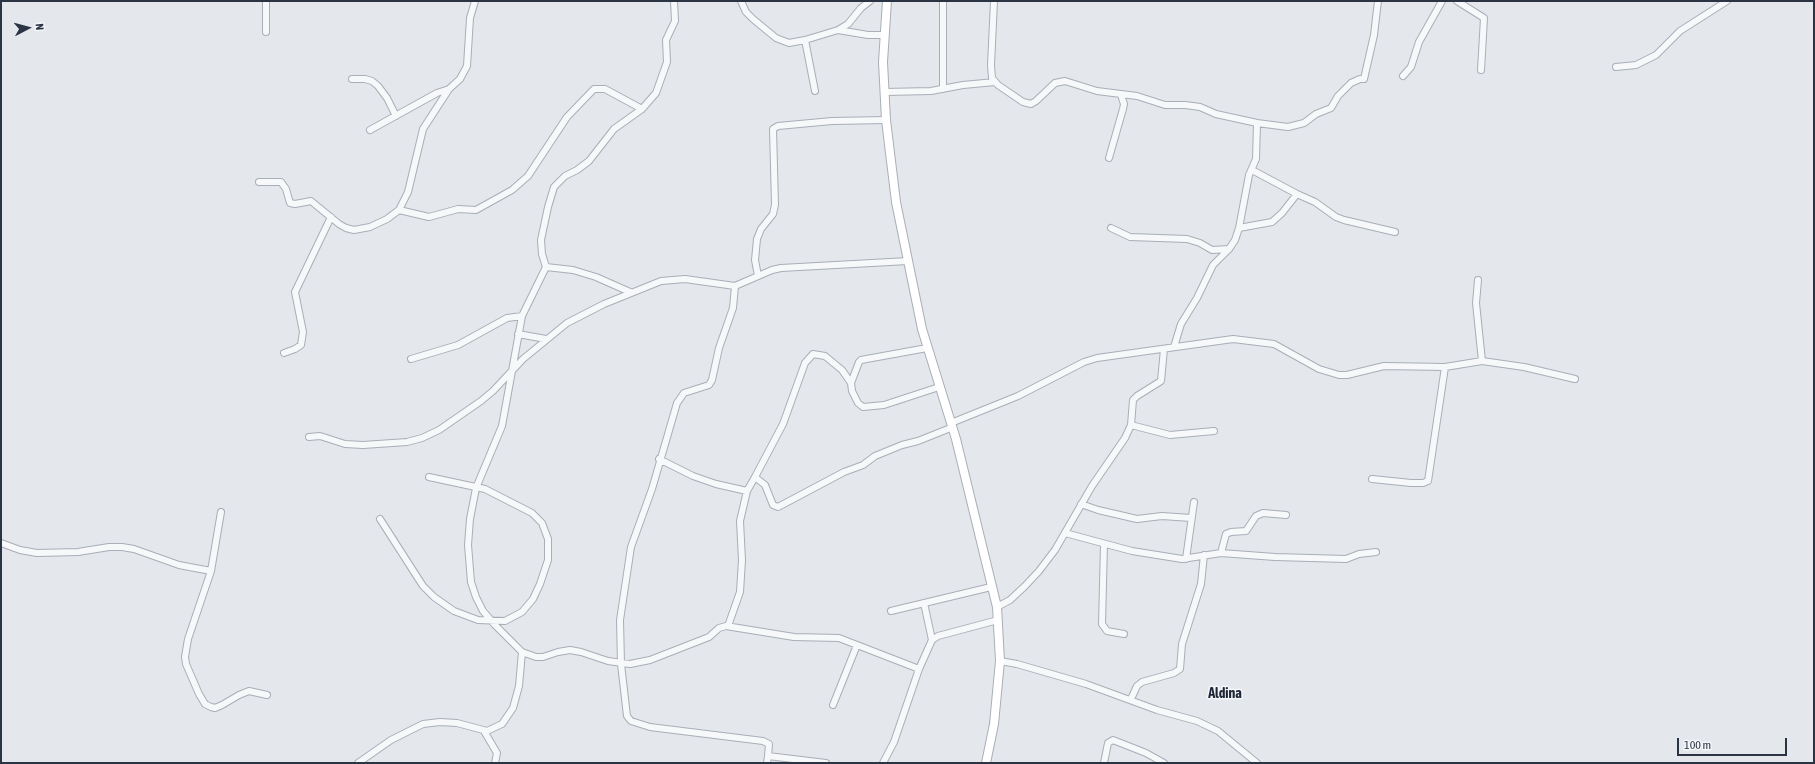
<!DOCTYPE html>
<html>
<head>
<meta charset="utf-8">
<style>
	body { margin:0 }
	#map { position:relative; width:1815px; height:764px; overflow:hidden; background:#e4e7ec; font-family:"Asap Condensed",sans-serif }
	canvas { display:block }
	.frame { position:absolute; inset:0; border:2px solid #2b3445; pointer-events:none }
	.north { position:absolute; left:8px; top:8px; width:40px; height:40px; -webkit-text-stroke:3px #f4f6f9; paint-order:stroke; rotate:84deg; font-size:11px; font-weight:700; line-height:16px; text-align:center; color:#2b3445 }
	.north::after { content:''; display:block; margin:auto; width:14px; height:18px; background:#2b3445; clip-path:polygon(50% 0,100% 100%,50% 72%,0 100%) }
	.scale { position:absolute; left:1677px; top:738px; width:110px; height:18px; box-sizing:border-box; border:2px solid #2b3445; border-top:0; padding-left:5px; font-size:12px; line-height:14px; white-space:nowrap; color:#2b3445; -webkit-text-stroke:3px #f4f6f9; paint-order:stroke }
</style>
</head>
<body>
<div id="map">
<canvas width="1815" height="764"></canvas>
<div class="frame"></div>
<div class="north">N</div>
<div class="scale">100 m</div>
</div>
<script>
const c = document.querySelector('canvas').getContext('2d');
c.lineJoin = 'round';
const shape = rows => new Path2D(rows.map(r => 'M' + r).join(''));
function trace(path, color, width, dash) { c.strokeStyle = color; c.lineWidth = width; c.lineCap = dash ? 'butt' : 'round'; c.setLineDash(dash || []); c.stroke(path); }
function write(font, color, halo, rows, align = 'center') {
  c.font = font + ' "Asap Condensed",sans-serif'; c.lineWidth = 3; c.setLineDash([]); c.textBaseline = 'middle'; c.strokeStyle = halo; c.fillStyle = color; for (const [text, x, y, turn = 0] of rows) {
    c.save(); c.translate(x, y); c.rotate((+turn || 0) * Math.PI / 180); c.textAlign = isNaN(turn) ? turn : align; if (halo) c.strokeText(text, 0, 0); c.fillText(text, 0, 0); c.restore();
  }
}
const street = shape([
	[266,1,266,32],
	[741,1,746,12,753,19,776,38,789,43,805,40,838,30,848,24,861,8,870,1],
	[943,1,943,89],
	[994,1,991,65,992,78,998,85,1023,102,1031,104,1036,101,1055,83,1065,81,1097,91,1137,96,1165,105,1185,105,1200,107,1216,114,1257,123,1256,159,1249,175,1239,228],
	[1457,1,1484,18,1481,70],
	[838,30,868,35,884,35],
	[805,40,815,91],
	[1616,67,1636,65,1656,55,1680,31,1727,1],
	[1403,76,1411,67,1419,42,1442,1],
	[352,79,365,79,372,81,378,86,387,98,396,116],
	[885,92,931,91,963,85,995,82],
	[1257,123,1288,127,1304,123,1316,114,1331,108,1338,96,1351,83,1360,79,1364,79,1374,35,1378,1],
	[370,130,437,93,449,89],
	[1109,158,1123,109,1124,104,1121,95],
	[1252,170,1297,194],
	[259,182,281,182,286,189,290,203,295,204,311,201,339,224,346,228,354,230,370,227,387,219,399,210,408,192,423,129,449,89,460,79,467,66,470,18,475,1],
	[399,210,429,217,458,209,476,210,512,190,528,176,567,117,594,89,605,89,642,109],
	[1111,228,1130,237,1187,239,1200,243,1212,250,1229,249],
	[546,267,522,316,502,426,476,488,470,519,468,545,471,582,476,597,483,611,495,625,522,652,536,657,543,657,558,652,570,650,581,652,608,661,630,664,650,660,709,637,719,628,726,626,794,637,839,638,919,669],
	[546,267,542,254,541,240,548,207,554,187,565,176,577,170,589,161,614,129,642,109,656,93,667,62,666,40,675,21,674,1],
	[546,267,573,270,596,277,630,292],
	[758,276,755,260,757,239,761,229,773,214,775,205,773,129,778,126,832,121,886,120],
	[1478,280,1476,303,1482,361],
	[735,286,733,308,719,348,712,380,709,385,684,393,677,403,652,489,631,547,620,620,621,664,627,716,631,721,650,727,763,741,769,744,768,756],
	[518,334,546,339],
	[1174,347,1181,324,1197,298,1213,265,1229,249,1235,240,1239,228,1272,222,1282,213,1297,194,1315,202,1336,217,1344,220,1395,232],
	[284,353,295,349,301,345,303,332,295,292,331,217],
	[411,359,458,345,507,318,522,316],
	[851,383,859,362,861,360,927,348],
	[951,423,1018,396,1084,362,1097,358,1233,339,1274,344,1319,369,1339,375,1347,375,1384,366,1445,367,1482,361,1524,367,1575,379],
	[1131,425,1170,435,1214,431],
	[309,437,320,436,345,444,363,445,407,442,422,438,439,430,481,401,493,391,523,359,567,323,604,304,661,281,685,279,735,286,772,270,781,268,908,261],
	[659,459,693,476,716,484,747,491,755,477,765,485,773,505,778,507,844,472,863,465,875,456,902,445,918,441,953,427],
	[755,477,783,424,805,363,813,354,825,356,842,370,851,383,852,391,858,403,863,407,884,405,939,387],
	[1372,479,1411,483,1423,483,1428,481,1445,367],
	[1081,504,1098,510,1137,519,1162,516,1191,518],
	[221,512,211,571,188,639,185,657,186,664,199,694,205,704,211,707,215,708,222,705,239,695,249,691,267,695],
	[380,519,423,586,434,597,454,611,478,620,505,621,522,612,533,599,540,584,548,560,548,539,542,523,532,513,485,489,429,477],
	[1065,533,1132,551,1182,559,1221,553,1275,557,1346,559,1359,554,1376,552],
	[1,543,20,550,37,553,78,552,109,547,122,547,134,549,179,565,211,571],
	[1104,544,1102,624,1107,631,1124,634],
	[1221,553,1226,534,1231,532,1246,531,1256,516,1263,513,1286,515],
	[1186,559,1194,502],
	[924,603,932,640],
	[997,607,1010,600,1025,586,1039,571,1055,550,1092,486,1125,438,1131,425,1133,400,1137,396,1161,381,1164,349],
	[891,611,991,587],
	[728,626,740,592,742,560,740,521,747,491],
	[1000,661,1017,664,1086,684,1157,710,1197,721,1218,731,1257,763],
	[1131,699,1137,686,1142,682,1174,673,1180,669,1182,644,1201,584,1204,555],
	[833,705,857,645],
	[484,731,497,753,495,763],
	[358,763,391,740,423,724,440,722,457,723,487,731,502,724,513,708,519,686,522,652],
	[767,763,768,756,826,763],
	[883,763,894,742,919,669,932,640,938,636,998,620],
	[1104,763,1108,743,1113,740,1146,753,1164,763]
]);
const secondary = shape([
	[887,1,883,62,886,120,896,202,922,329,956,439,997,607,1000,661,994,724,986,763]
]);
const quarterNames = [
	["Aldina",1225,694]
];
trace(street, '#a9aeb7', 8);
trace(secondary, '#a9aeb7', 10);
trace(street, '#f7f8fa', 6);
trace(secondary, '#fff', 8);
write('bold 14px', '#1d2536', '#f4f6f9', quarterNames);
</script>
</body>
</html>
